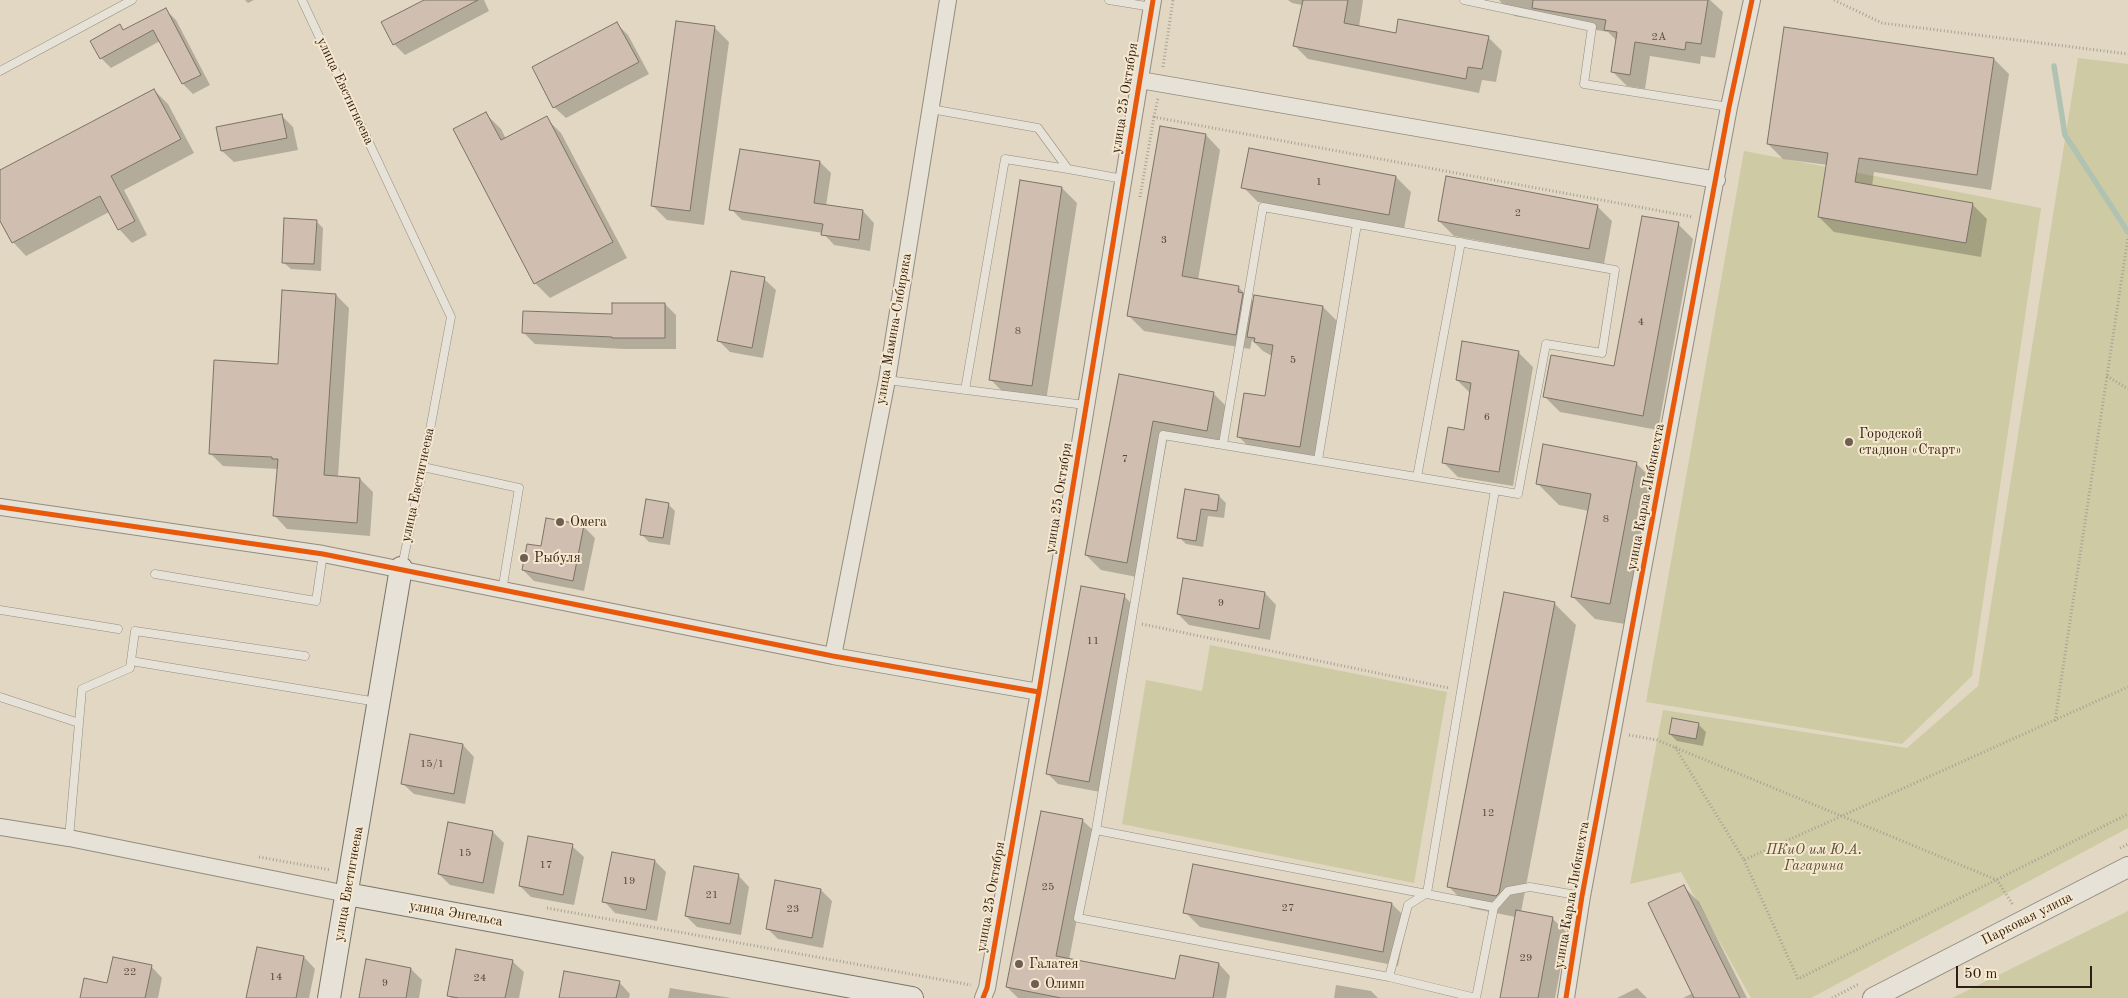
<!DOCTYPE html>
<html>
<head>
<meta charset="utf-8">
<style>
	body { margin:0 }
	#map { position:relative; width:2128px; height:998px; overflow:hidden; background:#e2d7c2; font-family:"Old Standard TT",serif }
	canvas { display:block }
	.scale { position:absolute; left:1956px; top:966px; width:136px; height:22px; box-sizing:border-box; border:2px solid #301e15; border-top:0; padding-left:6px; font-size:15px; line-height:18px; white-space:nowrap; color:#301e15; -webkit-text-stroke:4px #f5e8ce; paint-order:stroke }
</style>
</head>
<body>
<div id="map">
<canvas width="2128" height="998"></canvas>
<div class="scale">50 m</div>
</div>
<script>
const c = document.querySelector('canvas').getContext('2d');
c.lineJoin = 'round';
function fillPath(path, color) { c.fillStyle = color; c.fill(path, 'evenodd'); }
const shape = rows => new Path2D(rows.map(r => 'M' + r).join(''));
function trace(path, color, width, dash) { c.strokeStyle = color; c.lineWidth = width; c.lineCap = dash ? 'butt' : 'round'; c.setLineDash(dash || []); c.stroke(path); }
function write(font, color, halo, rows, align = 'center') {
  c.font = font + ' "Old Standard TT",serif'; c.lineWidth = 4; c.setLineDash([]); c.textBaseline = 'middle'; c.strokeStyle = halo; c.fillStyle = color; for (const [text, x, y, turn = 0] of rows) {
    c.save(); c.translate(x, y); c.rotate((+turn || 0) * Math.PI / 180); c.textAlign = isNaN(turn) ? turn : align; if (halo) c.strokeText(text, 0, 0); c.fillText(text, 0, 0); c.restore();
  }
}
const green = shape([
	[2078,58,2128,64,2128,828,1811,998,1751,998,1681,872,1630,884,1663,710,1907,748,1978,686],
	[1744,151,2041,208,1972,676,1902,744,1646,702],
	[1210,645,1447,692,1414,883,1122,824,1146,680,1202,691],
	[2128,911,2128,998,1952,998]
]);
const shadow = shape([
	[245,0,254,0,248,3],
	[426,0,484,0,489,11,405,55,394,44],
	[1288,0,1363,0,1359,27,1397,34,1488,37,1502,51,1496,82,1482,80,1479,93,1308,59,1294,45,1302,5,1292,3],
	[1499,0,1710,0,1723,12,1715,58,1701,56,1700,64,1650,56,1645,89,1627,86,1612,71,1617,41,1608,32,1514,16],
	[166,10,176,20,210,85,193,94,183,84,160,41,111,68,101,58,119,25,125,31],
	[617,24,628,35,649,74,566,118,554,107],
	[714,27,729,42,704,225,667,220,652,205],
	[1994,59,2009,74,1991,190,1874,172,1872,187,1972,204,1987,219,1981,257,1834,232,1819,217,1828,165,1783,159,1768,144],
	[154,90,168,104,194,153,124,190,147,235,132,243,119,229,109,212,26,256,13,242,0,219,0,171],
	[486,114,501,129,506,139,546,118,561,133,627,258,550,298,535,283],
	[282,116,293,127,298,150,234,162,222,151],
	[1206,135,1220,150,1198,280,1238,287,1254,302,1323,307,1338,322,1315,461,1253,451,1238,436,1266,398,1272,356,1263,351,1252,340,1250,349,1144,331,1129,316],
	[741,150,820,162,831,173,826,206,863,211,874,223,870,251,834,245,823,233,742,220,731,209],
	[1396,177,1411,192,1404,229,1258,202,1243,187],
	[1021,182,1062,188,1077,203,1046,401,1005,394,990,379],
	[1597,206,1612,221,1604,264,1454,236,1439,221],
	[316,221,323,228,321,271,291,269,283,262],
	[1678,224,1693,239,1658,430,1560,412,1545,397,1615,368],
	[764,279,776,290,763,358,730,352,719,341],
	[336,295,349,308,338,477,360,479,373,492,370,536,287,529,274,515,278,469,223,466,210,453],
	[665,304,676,315,676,349,624,349,535,344,524,333],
	[1518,352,1533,367,1513,486,1458,477,1443,462,1465,431,1471,394,1457,380],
	[1120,376,1213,393,1228,408,1221,445,1168,435,1142,578,1101,570,1086,555],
	[1636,463,1658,485,1631,625,1595,619,1573,597,1589,511,1559,505,1537,483],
	[1186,491,1219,496,1226,503,1224,518,1208,516,1203,547,1186,544,1179,537],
	[668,504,675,511,670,545,649,542,642,535],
	[583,526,595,538,584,591,534,581,523,570,542,548],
	[1184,579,1265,593,1276,605,1270,640,1189,625,1178,614],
	[1124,596,1135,607,1100,792,1058,784,1047,773],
	[1554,603,1576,625,1521,912,1552,918,1567,933,1555,998,1501,998,1516,917,1470,908,1448,886],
	[1698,724,1706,732,1703,746,1677,741,1670,734],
	[463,745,474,757,465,804,414,794,402,783],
	[1082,820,1094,831,1069,960,1176,981,1181,957,1219,964,1230,976,1226,998,1018,998,1007,987],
	[493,832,504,843,494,894,450,885,439,874],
	[572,846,584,857,574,905,531,897,520,886],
	[655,861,666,872,657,921,615,913,604,901],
	[1194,865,1392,904,1407,919,1398,966,1200,927,1185,912],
	[738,875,749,887,741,935,697,927,686,916],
	[1684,887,1699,902,1747,998,1683,998,1693,993],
	[821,890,832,901,823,948,778,939,767,928],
	[258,948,304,957,315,969,309,998,248,998],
	[512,961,524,972,519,998,451,998,448,995],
	[151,966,162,978,158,998,81,998],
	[411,969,422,980,419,998,360,998],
	[619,982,630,994,629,998,560,998],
	[1336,985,1371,991,1378,998,1334,998],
	[670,988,731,998,668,998],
	[1637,988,1647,998,1617,998]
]);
const stream = shape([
	[2054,66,2065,135,2128,232]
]);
const building = shape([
	[424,0,478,0,393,45,381,22,424,0],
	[1303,0,1348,0,1344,23,1396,33,1398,19,1489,36,1482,69,1468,67,1466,79,1293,46,1303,0],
	[1533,0,1708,0,1701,44,1686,42,1685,50,1635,42,1630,75,1611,72,1617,32,1604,30,1606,20,1532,8,1533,0],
	[166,8,201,75,182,84,153,30,100,59,90,41,120,24,123,30,166,8],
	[676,21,715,26,690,211,651,206,676,21],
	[617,22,639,62,553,108,532,67,617,22],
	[1784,27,1994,58,1977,175,1859,158,1855,182,1973,203,1966,243,1818,217,1828,153,1767,144,1784,27],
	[154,89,181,139,111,176,135,221,118,230,100,196,12,243,0,221,0,170,154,89],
	[486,112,501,140,547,116,613,242,534,284,453,129,486,112],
	[282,114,287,138,221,151,216,127,282,114],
	[1160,126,1206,134,1182,276,1239,286,1238,292,1243,293,1236,335,1127,316,1160,126],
	[1249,148,1396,176,1389,215,1241,188,1249,148],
	[740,149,820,161,814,203,863,210,859,240,821,235,823,224,729,210,740,149],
	[1446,176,1598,205,1589,249,1438,221,1446,176],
	[1020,180,1062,187,1032,386,989,380,1020,180],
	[1642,216,1679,222,1643,416,1543,397,1551,355,1614,366,1642,216],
	[284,218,317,220,314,264,282,263,284,218],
	[731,271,765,277,752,348,717,341,731,271],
	[282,290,336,294,324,475,360,478,357,523,273,516,278,459,272,459,272,457,209,454,214,360,278,364,282,290],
	[1254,295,1323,306,1300,447,1237,437,1244,393,1265,396,1273,345,1254,342,1255,338,1247,337,1254,295],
	[612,303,665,303,665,338,612,338,612,337,522,333,523,311,612,314,612,303],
	[1462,341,1519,351,1499,472,1442,463,1448,427,1464,430,1471,383,1456,380,1462,341],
	[1119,374,1214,392,1207,431,1153,421,1127,563,1085,555,1119,374],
	[1543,444,1637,462,1610,604,1571,597,1591,494,1536,484,1543,444],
	[1185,489,1219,495,1217,511,1201,509,1196,541,1177,538,1185,489],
	[646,499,669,503,663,538,640,535,646,499],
	[546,518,584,525,573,581,522,570,527,544,541,546,546,518],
	[1183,578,1265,592,1259,629,1177,614,1183,578],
	[1081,586,1125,594,1089,782,1046,774,1081,586],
	[1504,592,1555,602,1499,893,1496,896,1447,887,1504,592],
	[1672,718,1699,723,1696,739,1669,734,1672,718],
	[410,734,463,744,454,794,401,784,410,734],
	[1041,811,1083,819,1056,956,1175,979,1180,955,1219,963,1213,998,1061,998,1006,987,1041,811],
	[448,822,493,831,483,883,438,874,448,822],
	[528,836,573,844,563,895,519,886,528,836],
	[612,852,655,860,646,910,602,902,612,852],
	[1193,864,1392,903,1383,952,1183,913,1193,864],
	[694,866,739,874,730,924,685,916,694,866],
	[775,880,821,889,812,938,766,929,775,880],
	[1684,885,1740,998,1694,998,1648,903,1684,885],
	[1516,910,1553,917,1538,998,1500,998,1516,910],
	[257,947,304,956,296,998,246,998,257,947],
	[456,949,513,960,505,998,459,998,447,996,456,949],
	[113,957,152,965,145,998,80,998,84,978,107,983,113,957],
	[366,959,411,968,406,998,359,998,366,959],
	[564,971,620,981,616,998,559,998,564,971]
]);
const path = shape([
	[1834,0,1882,23,2128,54],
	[1163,67,1173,0],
	[1154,117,1158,98],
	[1140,197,1154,117,1693,217],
	[2107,376,2128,389],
	[1142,624,1449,688],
	[2055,721,2128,237],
	[1629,735,1657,740,1997,880,2013,905],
	[1675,747,1744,860,2128,687],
	[2120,848,2128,844],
	[259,857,331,870],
	[1744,860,1798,979,2128,814],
	[547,908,971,985],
	[1832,998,1859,984]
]);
const service = shape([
	[302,0,451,317,423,467,402,566],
	[1109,0,1152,7],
	[1464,0,1592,27,1584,84,1729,107],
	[0,71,132,0],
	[931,109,1038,128,1068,169,1123,179],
	[887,380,1085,405],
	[965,390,1005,159,1068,169],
	[1223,444,1263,207,1615,270,1602,353,1546,344,1518,494,1495,490],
	[1318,460,1357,224],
	[423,467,519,488,502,591],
	[1417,477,1461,242],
	[155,574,316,601,323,554],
	[0,610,118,629],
	[131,661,377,702],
	[0,697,79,723,69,838],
	[79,723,82,689,130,668,135,631,305,656],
	[1096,830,1494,907,1508,891,1530,887,1582,896],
	[1389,977,1408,905,1427,893,1495,490,1163,435,1096,830,1078,918,1389,977,1476,998,1494,907]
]);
const minor = shape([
	[1140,80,1717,180],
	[0,507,323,554,833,656,1039,692],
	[833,656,887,380,948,0],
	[0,827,69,838,347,894],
	[983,998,987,988,1039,692,1153,0],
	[1566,998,1582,896,1729,107,1752,0]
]);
const tertiary = shape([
	[1873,998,2128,867]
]);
const secondary = shape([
	[347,894,912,998],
	[329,998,401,568]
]);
const cycleway = shape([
	[0,507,323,554,833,656,1039,692],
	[983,998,987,988,1039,692,1153,0],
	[1566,998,1582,896,1729,107,1752,0]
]);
const markers = [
	[1849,442,5,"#6e5f52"],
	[560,522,5,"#6e5f52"],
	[524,558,5,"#6e5f52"],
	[1019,964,5,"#6e5f52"],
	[1035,984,5,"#6e5f52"]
];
const numberNames = [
	["2А",1659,37],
	["1",1319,182],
	["2",1518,213],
	["3",1164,240],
	["4",1641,322],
	["8",1018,331],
	["5",1293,360],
	["6",1487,417],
	["7",1125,459],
	["8",1606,519],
	["9",1221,603],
	["11",1093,641],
	["15/1",432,764],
	["12",1488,813],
	["15",465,853],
	["17",546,865],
	["19",629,881],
	["25",1048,887],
	["21",712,895],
	["27",1288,908],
	["23",793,909],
	["29",1526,958],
	["22",130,972],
	["14",276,977],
	["24",480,978],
	["9",385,983]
];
const streetNames = [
	["улица Евстигнеева",345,91,65],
	["улица 25 Октября",1125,98,-81],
	["улица Мамина-Сибиряка",894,329,-80],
	["улица Евстигнеева",418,485,-78],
	["улица Карла Либкнехта",1646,497,-79],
	["улица 25 Октября",1059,498,-81],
	["улица Евстигнеева",349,884,-80],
	["улица Карла Либкнехта",1572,895,-80],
	["улица 25 Октября",991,897,-80],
	["улица Энгельса",456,914,10],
	["Парковая улица",2027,919,-27]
];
const poiNames = [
	["Городской",1859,434],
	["стадион «Старт»",1859,450],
	["Омега",570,522],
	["Рыбуля",534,558],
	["Галатея",1029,964],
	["Олимп",1045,984]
];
const parkNames = [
	["ПКиО им Ю.А.",1814,850],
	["Гагарина",1814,866]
];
fillPath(green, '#cecaa3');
fillPath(shadow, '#0003');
trace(stream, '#b0c3b3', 5.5);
fillPath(building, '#d0bfb0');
trace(building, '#7b7368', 1);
trace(service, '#948c7f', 9);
trace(minor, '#948c7f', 18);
trace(tertiary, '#948c7f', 22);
trace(secondary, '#7b7368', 24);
trace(path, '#a6a097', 3, [1, 2.5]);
trace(service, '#e7e2d7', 8);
trace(minor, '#e7e2d7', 16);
trace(tertiary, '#e7e2d7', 20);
trace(secondary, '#e7e2d7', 22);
trace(cycleway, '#e8590c', 5);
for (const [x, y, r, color] of markers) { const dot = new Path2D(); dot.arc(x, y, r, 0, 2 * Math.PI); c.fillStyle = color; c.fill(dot); trace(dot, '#f5e8ce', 2); }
write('11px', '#59473c', null, numberNames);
write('14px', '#301e15', '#f5e8ce', streetNames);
write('14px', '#301e15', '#f5e8ce', poiNames, 'left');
write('italic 14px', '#5a4e38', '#f5e8ce', parkNames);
</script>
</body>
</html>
